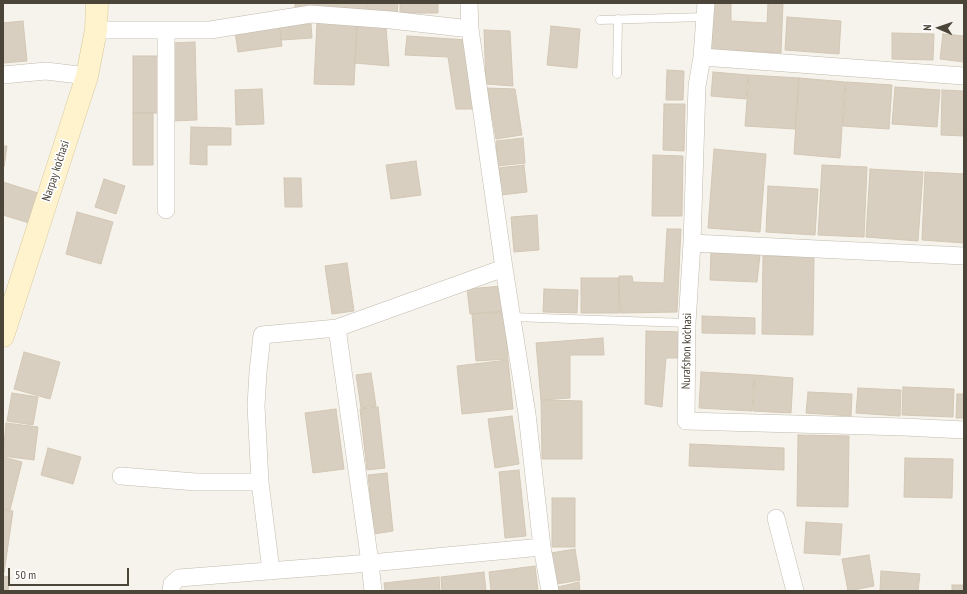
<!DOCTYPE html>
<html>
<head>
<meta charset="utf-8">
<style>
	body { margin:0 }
	#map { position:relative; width:967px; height:594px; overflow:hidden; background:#f6f3ec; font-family:"PT Sans Narrow",sans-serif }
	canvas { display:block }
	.frame { position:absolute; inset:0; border:4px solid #4b4439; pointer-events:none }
	.north { position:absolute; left:919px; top:8px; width:40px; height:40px; -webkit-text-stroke:3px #fff; paint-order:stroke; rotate:272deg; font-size:11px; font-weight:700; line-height:16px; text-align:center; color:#4b4439 }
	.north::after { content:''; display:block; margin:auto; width:14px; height:18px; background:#4b4439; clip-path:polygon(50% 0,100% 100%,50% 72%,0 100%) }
	.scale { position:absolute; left:8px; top:568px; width:121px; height:18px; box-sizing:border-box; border:2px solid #4b4439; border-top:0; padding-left:5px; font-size:12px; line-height:14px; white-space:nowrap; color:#4b4439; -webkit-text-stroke:3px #fff; paint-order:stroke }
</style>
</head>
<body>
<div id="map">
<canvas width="967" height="594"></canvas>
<div class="frame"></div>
<div class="north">N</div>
<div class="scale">50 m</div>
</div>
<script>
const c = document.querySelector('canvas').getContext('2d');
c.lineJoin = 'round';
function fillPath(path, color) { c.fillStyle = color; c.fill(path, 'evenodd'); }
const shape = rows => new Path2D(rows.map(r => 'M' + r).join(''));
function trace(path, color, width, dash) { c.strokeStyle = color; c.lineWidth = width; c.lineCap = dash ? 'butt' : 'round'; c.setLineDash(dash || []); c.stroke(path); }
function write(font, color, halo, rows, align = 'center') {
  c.font = font + ' "PT Sans Narrow",sans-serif'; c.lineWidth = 3.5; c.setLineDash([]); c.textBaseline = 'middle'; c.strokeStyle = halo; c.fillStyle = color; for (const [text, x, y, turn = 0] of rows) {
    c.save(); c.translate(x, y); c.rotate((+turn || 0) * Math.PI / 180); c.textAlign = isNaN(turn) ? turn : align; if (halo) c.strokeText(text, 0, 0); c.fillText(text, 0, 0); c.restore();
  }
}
const building = shape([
	[295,3,337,3,337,8,295,10,295,3],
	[338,3,368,3,368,13,338,11,338,3],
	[369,3,398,3,397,14,369,13,369,3],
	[400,3,438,3,438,13,400,13,400,3],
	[714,3,731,3,731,21,767,23,768,3,783,3,781,53,711,49,714,3],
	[787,17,841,21,839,54,785,50,787,17],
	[23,21,27,61,3,63,3,23,23,21],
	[317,22,357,24,354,85,314,84,317,22],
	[311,24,312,38,281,40,280,25,311,24],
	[357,24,386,27,389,66,355,63,357,24],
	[279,26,282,46,238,52,235,32,279,26],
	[551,26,580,29,577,68,547,65,551,26],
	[484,30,510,31,513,86,486,84,484,30],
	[892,33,934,34,933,60,892,59,892,33],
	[943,34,964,36,964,62,940,59,943,34],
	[407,36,467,40,476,109,456,109,448,57,405,55,407,36],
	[195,42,197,120,172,121,170,43,195,42],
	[133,56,161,56,161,113,133,113,133,56],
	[667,70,684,71,683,100,666,100,667,70],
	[713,72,748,75,746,99,711,96,713,72],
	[749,75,799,78,795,129,745,126,749,75],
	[799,78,845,82,840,158,794,154,799,78],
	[846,82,892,85,889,129,843,126,846,82],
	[895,87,940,90,937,127,892,124,895,87],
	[487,88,515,89,522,135,496,139,487,88],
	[262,89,264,124,236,125,235,90,262,89],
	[942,90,964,91,964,136,941,135,942,90],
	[664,104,685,104,684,151,663,150,664,104],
	[133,113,153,113,153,165,133,165,133,113],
	[191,127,231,128,231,145,207,145,207,165,190,164,191,127],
	[523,138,525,163,498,166,496,141,523,138],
	[3,146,7,146,4,167,3,167,3,146],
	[714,149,766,154,760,232,708,228,714,149],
	[653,155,683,156,682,216,652,216,653,155],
	[416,161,421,195,391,199,386,165,416,161],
	[524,165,527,192,501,195,499,168,524,165],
	[822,165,867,167,864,237,818,235,822,165],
	[870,169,923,172,918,241,866,237,870,169],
	[925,172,964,174,964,243,922,240,925,172],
	[284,178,301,178,302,207,285,207,284,178],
	[104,179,125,186,116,214,95,207,104,179],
	[3,182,38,193,29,223,3,215,3,182],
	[768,186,818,189,815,235,766,232,768,186],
	[77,212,113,222,101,264,66,254,77,212],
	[537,215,539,250,514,252,511,217,537,215],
	[667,229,681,229,677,312,620,313,619,276,632,276,633,282,664,283,667,229],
	[711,252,760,255,757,282,710,280,711,252],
	[763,256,814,256,813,335,762,334,763,256],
	[347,263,354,311,332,314,325,266,347,263],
	[581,278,619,278,619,313,581,313,581,278],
	[502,286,504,311,470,314,467,289,502,286],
	[544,289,578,290,577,313,543,312,544,289],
	[504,312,508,359,476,361,472,314,504,312],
	[702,316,755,318,755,334,702,333,702,316],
	[646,331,685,332,685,358,666,358,662,407,645,404,646,331],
	[603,338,604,355,570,355,570,398,541,400,536,343,603,338],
	[24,352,60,362,50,399,14,389,24,352],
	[508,360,513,409,462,414,457,366,508,360],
	[701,372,754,375,752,411,699,408,701,372],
	[371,373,376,406,361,408,356,375,371,373],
	[755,375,793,378,791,413,753,411,755,375],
	[903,387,954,389,953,417,902,415,903,387],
	[858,388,901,390,900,416,856,413,858,388],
	[808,392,852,394,851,416,806,413,808,392],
	[12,393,38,397,33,425,7,421,12,393],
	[957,394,964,394,964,418,956,418,957,394],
	[541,400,582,401,582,459,542,459,541,400],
	[378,407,385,468,367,470,360,409,378,407],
	[336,409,344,469,313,473,305,413,336,409],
	[512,416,519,464,495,468,488,419,512,416],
	[6,423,38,427,34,460,3,456,6,423],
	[798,435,849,436,848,507,797,506,798,435],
	[690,444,784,448,784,470,689,466,690,444],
	[48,448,81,457,73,484,41,475,48,448],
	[3,457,22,462,10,510,3,509,3,457],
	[905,458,953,459,952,498,904,497,905,458],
	[519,470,526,536,505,538,499,472,519,470],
	[387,473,393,531,374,534,368,475,387,473],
	[552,498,575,498,575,547,552,547,552,498],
	[3,510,13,511,4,573,3,573,3,510],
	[806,522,842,524,840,555,804,553,806,522],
	[575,549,580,580,557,584,551,553,575,549],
	[869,555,874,586,848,591,842,559,869,555],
	[535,566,538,591,491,591,489,572,535,566],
	[881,571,920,574,918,591,880,591,881,571],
	[484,572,486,591,442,591,441,577,484,572],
	[3,576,10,577,8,591,3,591,3,576],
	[439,577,440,591,385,591,384,583,439,577],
	[579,582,580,591,559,591,558,587,579,582],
	[952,585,964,585,964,591,952,591,952,585]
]);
const lane = shape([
	[600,20,705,17],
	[617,74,618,19],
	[512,317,687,323]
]);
const street = shape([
	[469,3,470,29,504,268,527,414,542,547,550,591],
	[706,3,702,57,697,86,692,243,687,323,686,421,904,427,964,430],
	[96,30,210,30,311,14,391,20,470,29],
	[702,57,964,76],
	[3,75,46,71,87,76],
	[166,210,166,30],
	[692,243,964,256],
	[121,476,196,482,260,482,271,571],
	[260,482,256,406,258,372,262,335,337,328],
	[776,518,795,591],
	[171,591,172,584,179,578,370,563,542,547],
	[373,591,370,563,337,328,504,268]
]);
const secondary = shape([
	[3,336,87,76,96,30,97,3]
]);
const streetNames = [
	["Narpay ko'chasi",56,171,-72],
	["Nurafshon ko’chasi",687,351,-89]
];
fillPath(building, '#d8cfc1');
trace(building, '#d3c7b4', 1);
trace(lane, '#c2bbae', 9);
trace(street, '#c2bbae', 18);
trace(secondary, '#d6c79b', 23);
trace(lane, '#fff', 8);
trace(street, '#fff', 17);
trace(secondary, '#fff3cd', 22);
write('12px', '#4b4439', '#fff', streetNames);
</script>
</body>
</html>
